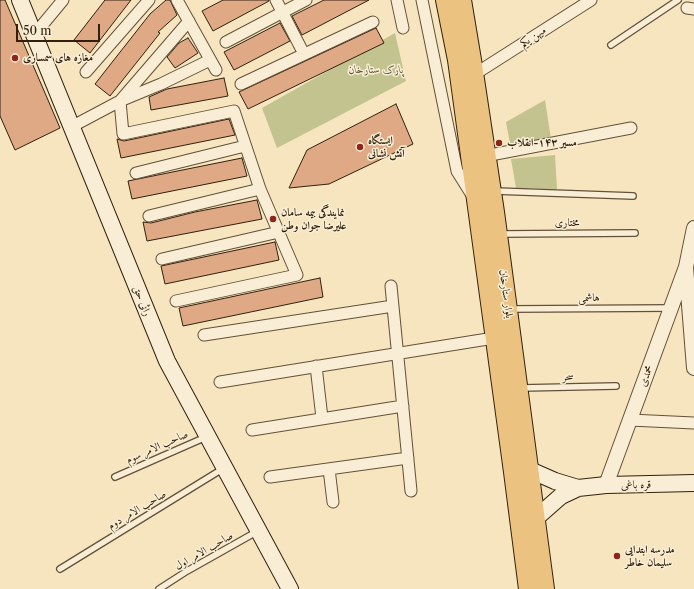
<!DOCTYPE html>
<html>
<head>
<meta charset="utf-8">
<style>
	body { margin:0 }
	#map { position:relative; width:694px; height:589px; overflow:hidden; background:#f6e5be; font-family:"Libre Caslon Text",serif }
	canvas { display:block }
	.scale { position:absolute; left:16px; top:24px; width:84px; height:18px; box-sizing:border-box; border:2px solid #31200d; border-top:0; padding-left:5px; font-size:12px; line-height:14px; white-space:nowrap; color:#31200d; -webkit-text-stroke:3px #f9eed5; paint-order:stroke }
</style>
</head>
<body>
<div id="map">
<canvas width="694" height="589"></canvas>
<div class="scale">50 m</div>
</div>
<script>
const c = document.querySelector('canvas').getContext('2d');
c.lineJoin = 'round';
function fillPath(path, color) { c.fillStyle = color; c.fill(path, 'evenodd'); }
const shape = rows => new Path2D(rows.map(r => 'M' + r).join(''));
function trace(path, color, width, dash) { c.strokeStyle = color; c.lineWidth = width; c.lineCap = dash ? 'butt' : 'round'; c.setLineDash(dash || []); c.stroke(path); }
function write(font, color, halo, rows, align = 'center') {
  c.font = font + ' "Libre Caslon Text",Amiri,serif'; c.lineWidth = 3; c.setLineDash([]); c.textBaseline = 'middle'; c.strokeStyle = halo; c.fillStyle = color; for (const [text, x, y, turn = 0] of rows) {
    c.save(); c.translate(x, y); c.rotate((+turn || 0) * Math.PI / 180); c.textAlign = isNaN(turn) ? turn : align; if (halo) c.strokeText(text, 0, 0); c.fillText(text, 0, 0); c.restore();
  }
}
const green = shape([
	[395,33,406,81,277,148,262,108],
	[545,100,551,139,511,149,506,122],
	[555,155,557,189,516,188,511,159]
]);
const building = shape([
	[0,0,5,0,60,128,15,150,0,116,0,0],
	[105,0,131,0,90,53,74,40,105,0],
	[166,0,170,0,177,15,158,32,160,33,110,96,95,84,150,14,166,0],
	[223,0,269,0,269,1,213,31,202,11,223,0],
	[324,0,369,0,302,35,292,16,324,0],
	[280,23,290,41,234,70,224,52,280,23],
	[376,28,384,43,248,109,239,92,376,28],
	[188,38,198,53,175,68,167,57,179,43,188,38],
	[224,78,228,96,151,110,149,97,167,89,224,78],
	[396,104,413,144,329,184,289,188,307,150,396,104],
	[229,119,235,135,121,158,117,139,124,141,229,119],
	[242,158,247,176,132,199,128,181,242,158],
	[257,200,262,219,147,241,143,222,151,223,195,212,257,200],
	[275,242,279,260,165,284,161,266,275,242],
	[320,278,323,297,183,326,179,308,320,278]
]);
const service = shape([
	[611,45,678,0],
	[495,191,633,196],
	[501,234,635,233],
	[511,309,670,308],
	[521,388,616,386],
	[115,477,206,437],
	[60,569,224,468],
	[159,589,187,571,258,531]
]);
const minor = shape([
	[177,0,216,70],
	[276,0,304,54],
	[397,0,403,28],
	[422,0,457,171,472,195],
	[687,8,694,9],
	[34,35,63,0],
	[226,42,306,0],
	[86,72,149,0],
	[475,74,591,0],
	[241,84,373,22],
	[71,127,120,101,189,21],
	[480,157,631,128],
	[136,173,245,146],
	[149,216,260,189],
	[162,259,279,232],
	[391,286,411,491],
	[176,301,297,275,260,189,234,111,123,134,120,101,161,84,210,60],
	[204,335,393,306],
	[316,366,322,418],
	[220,382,494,338],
	[630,420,694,423],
	[252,430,403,406],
	[329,469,333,502],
	[270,477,408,458]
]);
const tertiary = shape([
	[694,228,686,267,694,368],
	[606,485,686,267]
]);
const secondary = shape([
	[20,0,167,361,290,589],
	[519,471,530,470,555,481,578,488],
	[526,519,536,518,561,496,578,488,606,485,694,483]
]);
const primary = shape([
	[445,0,457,60,513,472,528,589],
	[462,0,473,66,495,212,545,589]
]);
const markers = [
	[15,58,4,"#8f2418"],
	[499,143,4,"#8f2418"],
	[360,147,4,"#8f2418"],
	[273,219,4,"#8f2418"],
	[617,556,4,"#8f2418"]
];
const streetNames = [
	["میهن یکم",533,37,-33],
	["مختاری",567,223],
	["بلوار ستارخان",506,294,82],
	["هاشمی",589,298],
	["راثی حق",142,301,68],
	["محمدی",646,376,-70],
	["سحر",568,377,-1],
	["صاحب الامر سوم",157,447,-24],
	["قره باغی",636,485,-2],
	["صاحب الامر دوم",137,510,-31],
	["صاحب الامر اول",204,551,-30]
];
const poiNames = [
	["مغازه های سمساری",23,58],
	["ایستگاه",368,141],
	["آتش نشانی",368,154],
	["مسیر ۱۴۳-انقلاب",507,143],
	["نمایندگی بیمه سامان",281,213],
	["علیرضا جوان وطن",281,226],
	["مدرسه ابتدایی",625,550],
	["سلیمان خاطر",625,563]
];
const parkNames = [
	["پارک ستارخان",376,70]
];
fillPath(green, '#c2c38e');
fillPath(building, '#dfa986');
trace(building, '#31200d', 1);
trace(service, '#625139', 8);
trace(minor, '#625139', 13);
trace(tertiary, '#625139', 16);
trace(secondary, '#31200d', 18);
trace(primary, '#31200d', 20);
trace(service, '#f9eed5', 5.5);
trace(minor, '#f9eed5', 11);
trace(tertiary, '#f9eed5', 14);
trace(secondary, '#f9eed5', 16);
trace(primary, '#ebc27f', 18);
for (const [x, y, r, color] of markers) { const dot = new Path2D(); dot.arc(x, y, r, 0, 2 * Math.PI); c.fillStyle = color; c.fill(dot); trace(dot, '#f9eed5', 1.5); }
write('11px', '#31200d', '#f9eed5', streetNames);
write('bold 11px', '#31200d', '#f9eed5', poiNames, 'left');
write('italic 11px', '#5c5134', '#f9eed5', parkNames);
</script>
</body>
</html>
